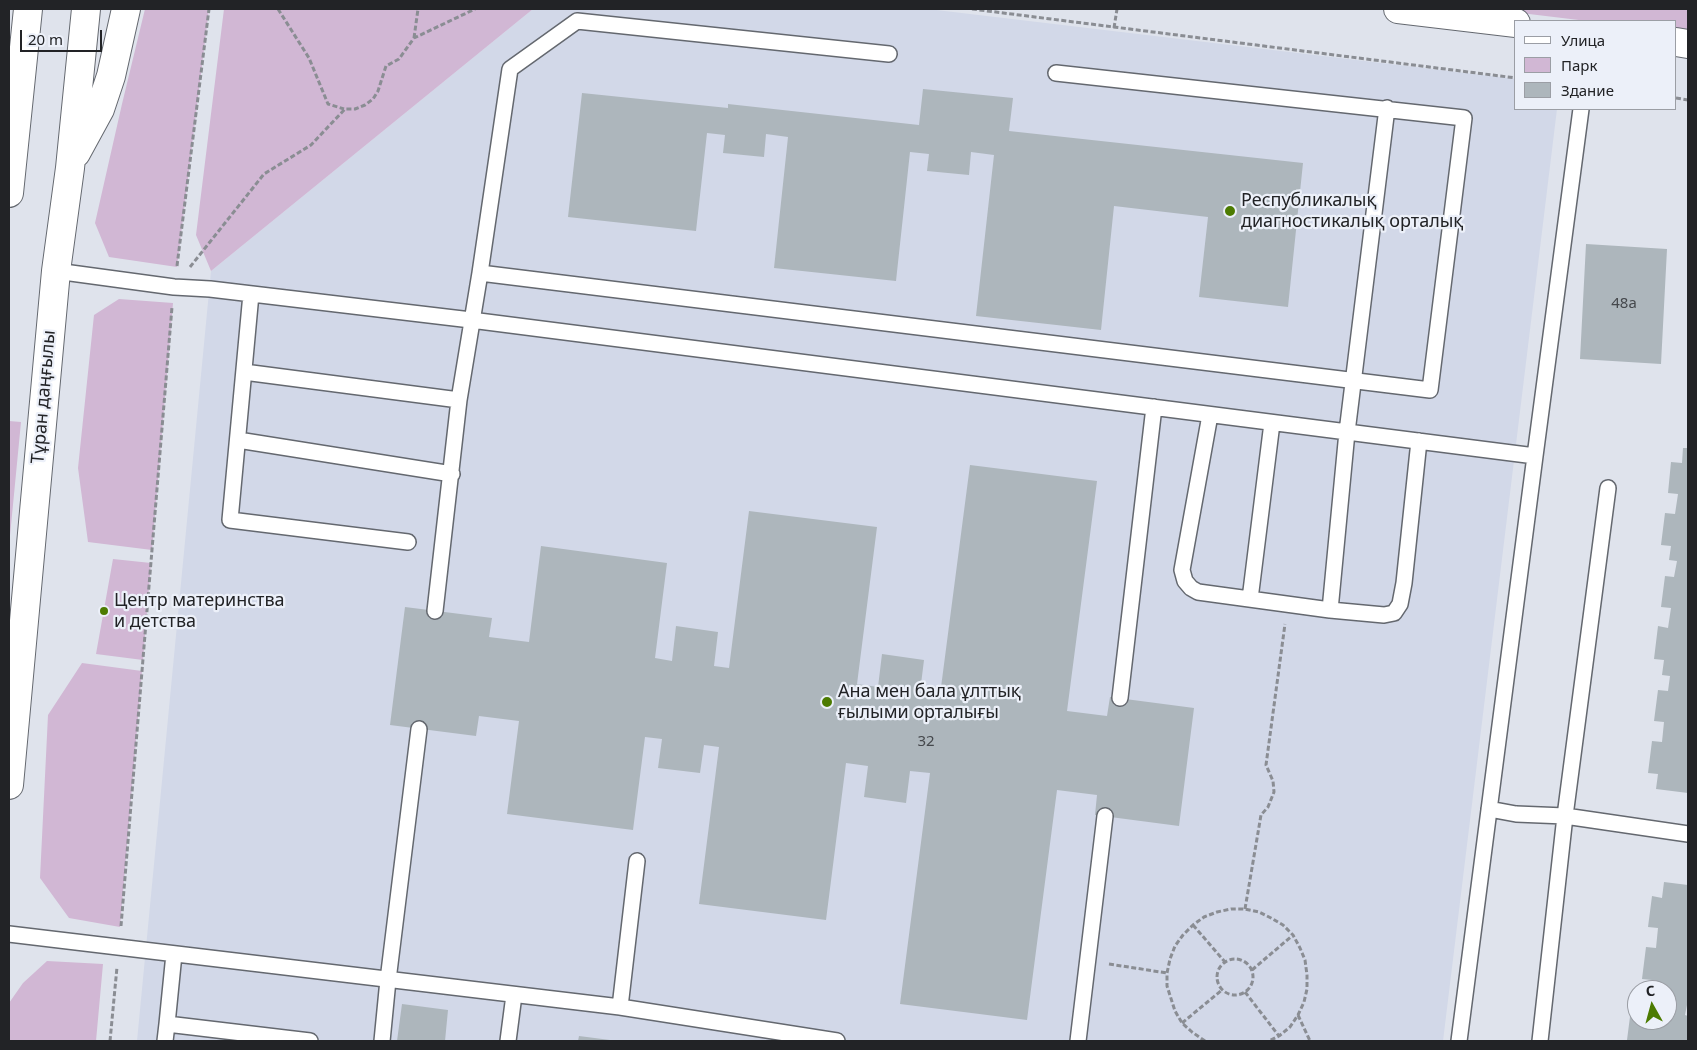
<!DOCTYPE html>
<html>
<head>
<meta charset="utf-8">
<style>
	body { margin:0 }
	#map { position:relative; width:1697px; height:1050px; overflow:hidden; background:#dfe3ec; font-family:"Noto Sans",sans-serif }
	canvas { display:block }
	.frame { position:absolute; inset:0; border:10px solid #222326; pointer-events:none }
	.legend { position:absolute; left:1514px; top:20px; width:162px; height:90px; box-sizing:border-box; background:#ecf0f9; border:1px solid #9b9ea5; margin:0; padding:6px 9px; list-style:none; font-size:15px; color:#222326 }
	.legend li { display:flex; align-items:center; gap:10px; height:25px }
	.legend b { width:25px; border:1px solid #9b9ea5 }
	.north { position:absolute; left:1627px; top:980px; width:50px; height:50px; box-sizing:border-box; background:#ecf0f9; border:1px solid #9b9ea5; border-radius:50%; rotate:353deg; font-size:14px; font-weight:700; line-height:20px; text-align:center; color:#222326 }
	.north::after { content:''; display:block; margin:auto; width:18px; height:22px; background:#4c7b01; clip-path:polygon(50% 0,100% 100%,50% 72%,0 100%) }
	.scale { position:absolute; left:20px; top:30px; width:82px; height:22px; box-sizing:border-box; border:2px solid #222326; border-top:0; padding-left:6px; font-size:15px; line-height:18px; white-space:nowrap; color:#222326; -webkit-text-stroke:4px #ecf0f9; paint-order:stroke }
</style>
</head>
<body>
<div id="map">
<canvas width="1697" height="1050"></canvas>
<div class="frame"></div>
<ul class="legend">
<li><b style="height:6px;background:#fff"></b>Улица</li>
<li><b style="height:14px;background:#d1b7d4"></b>Парк</li>
<li><b style="height:14px;background:#adb6bc"></b>Здание</li>
</ul>
<div class="north">С</div>
<div class="scale">20 m</div>
</div>
<script>
const c = document.querySelector('canvas').getContext('2d');
c.lineJoin = 'round';
function fillPath(path, color) { c.fillStyle = color; c.fill(path, 'evenodd'); }
const shape = rows => new Path2D(rows.map(r => 'M' + r).join(''));
function trace(path, color, width, dash) { c.strokeStyle = color; c.lineWidth = width; c.lineCap = dash ? 'butt' : 'round'; c.setLineDash(dash || []); c.stroke(path); }
function write(font, color, halo, rows, align = 'center') {
  c.font = font + ' "Noto Sans",sans-serif'; c.lineWidth = 4.5; c.setLineDash([]); c.textBaseline = 'middle'; c.strokeStyle = halo; c.fillStyle = color; for (const [text, x, y, turn = 0] of rows) {
    c.save(); c.translate(x, y); c.rotate((+turn || 0) * Math.PI / 180); c.textAlign = isNaN(turn) ? turn : align; if (halo) c.strokeText(text, 0, 0); c.fillText(text, 0, 0); c.restore();
  }
}
const built = shape([
	[533,9,928,9,1516,79,1516,109,1557,109,1443,1041,137,1041,211,271]
]);
const green = shape([
	[145,9,209,9,177,267,109,257,95,223,122,104],
	[224,9,533,9,211,271,196,235],
	[1496,9,1688,9,1688,34,1676,32,1676,21,1587,21,1496,10],
	[119,299,173,303,152,550,88,542,78,468,94,315],
	[9,421,21,422,9,546],
	[113,559,151,563,143,660,96,654],
	[82,663,142,671,120,927,69,918,40,878,48,715],
	[47,961,103,964,96,1041,9,1041,9,1003,23,983]
]);
const building = shape([
	[923,89,1013,98,1009,131,1303,163,1288,307,1199,297,1208,217,1114,206,1101,330,976,316,994,155,971,152,969,175,927,171,929,154,910,152,896,281,774,268,788,137,766,134,764,157,723,153,725,135,707,133,696,231,568,217,582,93,728,108,728,104,919,125],
	[1586,244,1667,249,1661,364,1580,359],
	[1683,448,1688,448,1688,793,1656,789,1658,774,1648,773,1652,741,1662,742,1664,722,1654,721,1658,690,1668,691,1670,676,1662,675,1664,660,1654,659,1658,626,1668,628,1671,608,1661,607,1665,576,1674,577,1677,561,1669,560,1671,546,1661,545,1665,513,1675,514,1678,494,1668,493,1671,462,1682,463],
	[970,465,1097,481,1067,711,1107,716,1110,697,1194,708,1179,826,1095,815,1097,795,1057,790,1027,1020,900,1004,930,773,910,771,906,803,864,797,868,766,846,763,826,920,699,904,719,747,704,745,700,773,658,768,662,739,645,737,633,830,507,814,519,721,479,716,476,736,390,725,405,607,492,618,489,637,529,642,541,546,667,563,655,658,672,661,676,626,718,632,714,666,729,668,749,511,877,527,857,684,878,687,882,654,924,660,920,692,940,695],
	[1664,882,1688,885,1688,1000,1685,1015,1688,1016,1688,1041,1637,1041,1627,1040,1631,1009,1637,1009,1637,1020,1667,1020,1667,990,1651,990,1652,980,1642,979,1646,947,1656,948,1658,928,1648,927,1652,896,1662,898],
	[402,1004,448,1010,445,1041,397,1041],
	[579,1036,610,1040,610,1041,578,1041]
]);
const path = shape([
	[278,9,309,58,328,104,344,109],
	[972,9,1516,78],
	[1114,28,1117,9],
	[414,38,418,9],
	[1676,98,1688,100],
	[177,266,209,9],
	[190,267,264,174,311,145,345,109,355,109,365,105,373,99,378,91,386,66,399,59,414,38,475,9],
	[1245,909,1261,815,1268,807,1274,792,1273,781,1266,765,1285,624],
	[1193,925,1225,962],
	[121,926,172,307],
	'1217 977a18 18 0 1 1 36 0a18 18 0 1 1-36 0Z',
	[1109,964,1167,973],
	[1252,970,1293,935],
	[1245,992,1279,1036],
	[1298,1015,1310,1041],
	[1182,1023,1222,990],
	[110,1041,117,967],
	[1205,1041,1192,1032,1182,1023,1175,1011,1167,986,1167,973,1170,959,1175,946,1183,935,1193,925,1204,917,1217,912,1231,909,1245,909,1259,912,1271,918,1283,925,1293,935,1300,948,1305,960,1307,975,1307,989,1304,1002,1298,1015,1290,1027,1279,1036,1269,1041]
]);
const service = shape([
	[56,271,174,287,210,289,471,320,1535,456],
	[480,273,1430,390,1464,118,1056,73],
	[251,294,230,520,408,542],
	[244,372,459,400],
	[1210,415,1182,570,1185,581,1191,588,1198,592,1330,610,1347,432,1387,108],
	[238,440,452,474],
	[1250,599,1272,423],
	[1330,610,1384,615,1394,613,1400,604,1404,583,1419,441],
	[435,611,459,400,480,273,510,69,577,21,889,54],
	[1120,698,1154,407],
	[1489,809,1516,814,1565,816,1688,834],
	[9,934,620,1007,837,1041],
	[620,1007,637,861],
	[167,1024,174,954],
	[165,1041,167,1024,310,1041],
	[382,1041,388,980,419,729],
	[508,1041,514,995],
	[1078,1041,1105,816],
	[1459,1041,1535,456,1581,109],
	[1540,1041,1565,816,1608,488]
]);
const minor = shape([
	[1398,9,1516,23],
	[1676,42,1688,44]
]);
const primary = shape([
	[76,153,100,109,111,76,126,9],
	[9,193,28,9],
	[9,785,56,271,70,168,86,9]
]);
const markers = [
	[1230,211,6,"#4c7b01"],
	[104,611,5,"#4c7b01"],
	[827,702,6,"#4c7b01"]
];
const numberNames = [
	["48а",1624,304],
	["32",926,742]
];
const poiNames = [
	["Республикалық",1241,201],
	["диагностикалық орталық",1241,222],
	["Центр материнства",114,601],
	["и детства",114,622],
	["Ана мен бала ұлттық",838,692],
	["ғылыми орталығы",838,713]
];
const streetNames = [
	["Тұран даңғылы",44,397,-85]
];
fillPath(built, '#d2d8e8');
fillPath(green, '#d1b7d4');
fillPath(building, '#adb6bc');
trace(service, '#64686f', 18);
trace(minor, '#64686f', 30);
trace(primary, '#64686f', 30);
trace(path, '#8a8d93', 3, [5, 2.5]);
trace(service, '#fff', 15);
trace(minor, '#fff', 28);
trace(primary, '#fff', 28);
for (const [x, y, r, color] of markers) { const dot = new Path2D(); dot.arc(x, y, r, 0, 2 * Math.PI); c.fillStyle = color; c.fill(dot); trace(dot, '#ecf0f9', 2); }
write('15px', '#45484c', null, numberNames);
write('18px', '#222326', '#ecf0f9', poiNames, 'left');
write('18px', '#222326', '#ecf0f9', streetNames);
</script>
</body>
</html>
